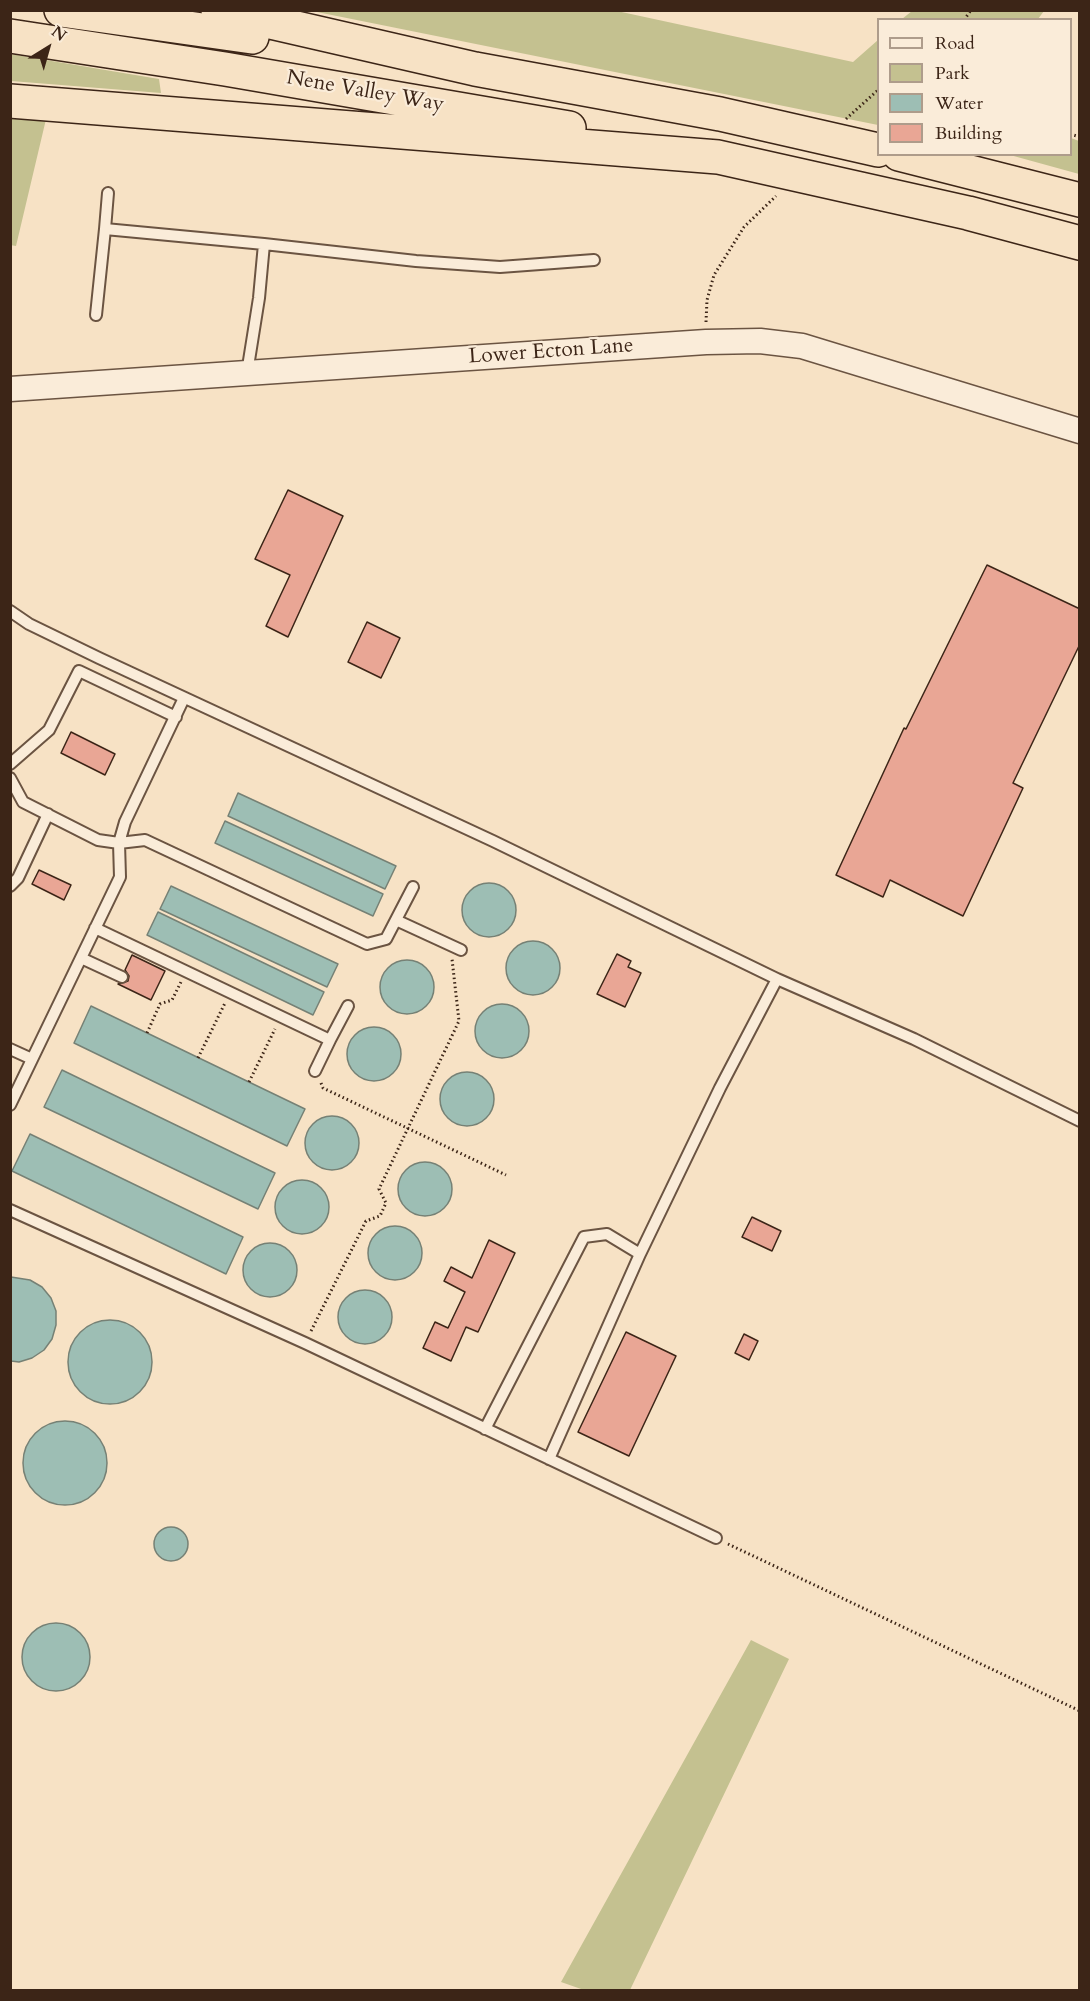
<!DOCTYPE html>
<html>
<head>
<meta charset="utf-8">
<style>
	body { margin:0 }
	#map { position:relative; width:1090px; height:2001px; overflow:hidden; background:#f7e2c5; font-family:Cardo,serif }
	canvas { display:block }
	.frame { position:absolute; inset:0; border:12px solid #3c2517; pointer-events:none }
	.legend { position:absolute; left:877px; top:18px; width:195px; height:138px; box-sizing:border-box; background:#faecd9; border:2px solid #ae9c8b; margin:0; padding:8px 10px; list-style:none; font-size:18px; color:#3c2517 }
	.legend li { display:flex; align-items:center; gap:12px; height:30px }
	.legend b { width:30px; border:2px solid #ae9c8b }
	.north { position:absolute; left:18px; top:18px; width:60px; height:60px; -webkit-text-stroke:4px #faecd9; paint-order:stroke; rotate:37deg; font-size:16px; font-weight:700; line-height:24px; text-align:center; color:#3c2517 }
	.north::after { content:''; display:block; margin:auto; width:21px; height:27px; background:#3c2517; clip-path:polygon(50% 0,100% 100%,50% 72%,0 100%) }
</style>
</head>
<body>
<div id="map">
<canvas width="1090" height="2001"></canvas>
<div class="frame"></div>
<ul class="legend">
<li><b style="height:8px;background:#faecd9"></b>Road</li>
<li><b style="height:16px;background:#c4c190"></b>Park</li>
<li><b style="height:16px;background:#9dbeb4"></b>Water</li>
<li><b style="height:16px;background:#e9a695"></b>Building</li>
</ul>
<div class="north">N</div>
</div>
<script>
const c = document.querySelector('canvas').getContext('2d');
c.lineJoin = 'round';
function fillPath(path, color) { c.fillStyle = color; c.fill(path, 'evenodd'); }
const shape = rows => new Path2D(rows.map(r => 'M' + r).join(''));
function trace(path, color, width, dash) { c.strokeStyle = color; c.lineWidth = width; c.lineCap = dash ? 'butt' : 'round'; c.setLineDash(dash || []); c.stroke(path); }
function write(font, color, halo, rows, align = 'center') {
  c.font = font + ' Cardo,serif'; c.lineWidth = 4.5; c.setLineDash([]); c.textBaseline = 'middle'; c.strokeStyle = halo; c.fillStyle = color; for (const [text, x, y, turn = 0] of rows) {
    c.save(); c.translate(x, y); c.rotate((+turn || 0) * Math.PI / 180); c.textAlign = isNaN(turn) ? turn : align; if (halo) c.strokeText(text, 0, 0); c.fillText(text, 0, 0); c.restore();
  }
}
const green = shape([
	[312,11,617,11,853,62,878,40,878,125],
	[912,11,912,10,1044,11,1038,19,902,19],
	[10,54,159,79,161,93,11,81],
	[10,109,47,115,16,246,10,245],
	[1071,138,1079,141,1079,174,1010,155,1070,154],
	[751,1640,789,1659,630,1990,584,1990,561,1982]
]);
const water = shape([
	[238,793,396,866,385,889,228,816,238,793],
	[225,821,383,894,373,916,215,843,225,821],
	'462 910a27 27 0 1 1 54 0a27 27 0 1 1-54 0Z',
	[171,886,338,964,327,987,160,909,171,886],
	[158,912,324,992,313,1015,147,935,158,912],
	'506 968a27 27 0 1 1 54 0a27 27 0 1 1-54 0Z',
	'380 987a27 27 0 1 1 54 0a27 27 0 1 1-54 0Z',
	'475 1031a27 27 0 1 1 54 0a27 27 0 1 1-54 0Z',
	[91,1006,305,1109,287,1146,74,1043,91,1006],
	'347 1054a27 27 0 1 1 54 0a27 27 0 1 1-54 0Z',
	[62,1070,275,1173,258,1209,44,1107,62,1070],
	'440 1099a27 27 0 1 1 54 0a27 27 0 1 1-54 0Z',
	'305 1143a27 27 0 1 1 54 0a27 27 0 1 1-54 0Z',
	[30,1134,243,1237,226,1274,12,1171,30,1134],
	'398 1189a27 27 0 1 1 54 0a27 27 0 1 1-54 0Z',
	'275 1207a27 27 0 1 1 54 0a27 27 0 1 1-54 0Z',
	'368 1253a27 27 0 1 1 54 0a27 27 0 1 1-54 0Z',
	'243 1270a27 27 0 1 1 54 0a27 27 0 1 1-54 0Z',
	[11,1277,30,1280,42,1287,51,1298,56,1311,56,1325,52,1339,44,1350,32,1358,19,1362,11,1361,11,1277],
	'338 1317a27 27 0 1 1 54 0a27 27 0 1 1-54 0Z',
	'68 1362a42 42 0 1 1 84 0a42 42 0 1 1-84 0Z',
	'23 1463a42 42 0 1 1 84 0a42 42 0 1 1-84 0Z',
	'154 1544a17 17 0 1 1 34 0a17 17 0 1 1-34 0Z',
	'22 1657a34 34 0 1 1 68 0a34 34 0 1 1-68 0Z'
]);
const building = shape([
	[288,490,343,516,288,637,266,626,290,575,255,559,288,490],
	[987,565,1080,609,1080,644,1013,783,1023,788,963,916,890,880,883,897,836,875,904,728,906,729,987,565],
	[367,622,400,638,381,678,348,662,367,622],
	[71,732,115,754,105,775,61,753,71,732],
	[39,870,71,885,64,900,32,884,39,870],
	[617,954,631,961,628,967,641,973,625,1007,597,994,617,954],
	[132,955,165,971,151,1000,118,984,128,981,129,976,125,970,132,955],
	[752,1217,781,1231,772,1251,742,1237,752,1217],
	[489,1240,515,1253,478,1332,466,1327,451,1361,423,1348,435,1322,448,1328,465,1292,444,1281,451,1267,472,1278,489,1240],
	[626,1332,676,1356,629,1456,578,1432,626,1332],
	[744,1334,758,1341,749,1360,735,1353,744,1334]
]);
const path = shape([
	[964,20,971,10],
	[846,119,878,90],
	[1070,134,1080,137],
	[706,322,707,300,714,275,744,227,776,196],
	[147,1033,160,1004,172,1000,181,982],
	[198,1058,225,1003],
	[249,1082,275,1029],
	[321,1083,323,1088,506,1175],
	[311,1331,366,1221,380,1216,386,1203,379,1189,459,1021,452,959],
	[728,1544,1080,1711]
]);
const service = shape([
	[108,193,105,229,264,244],
	[96,315,105,229],
	[247,373,259,298,264,244,416,261,500,267,594,260],
	[10,611,29,624,99,658,493,841,777,979,720,1088,640,1254,549,1459],
	[10,764,49,730,79,671,176,717],
	[10,778,23,802,98,840,119,843,145,840,367,944,386,939,413,887],
	[10,886,18,878,48,814],
	[398,921,461,950],
	[95,928,330,1040,348,1006],
	[81,958,122,977],
	[777,979,914,1039,1080,1121],
	[10,1049,32,1059],
	[315,1071,330,1040],
	[10,1105,120,877,119,843,125,822,184,698],
	[10,1210,305,1343,716,1538],
	[485,1429,584,1237,607,1234,640,1254]
]);
const tertiary = shape([
	[10,389,706,342,760,341,802,346,1080,431]
]);
const trunk = shape([
	[61,10,252,37],
	[218,10,475,69,720,114,878,150],
	[10,36,225,69,569,128],
	[10,101,718,157,968,213,1080,243],
	[899,154,1080,200]
]);
const streetNames = [
	["Nene Valley Way",365,92,10],
	["Lower Ecton Lane",551,352,-4]
];
fillPath(green, '#c4c190');
fillPath(water, '#9dbeb4');
trace(water, '#768175', 1.5);
fillPath(building, '#e9a695');
trace(building, '#3c2517', 1.5);
trace(service, '#6b5442', 14);
trace(tertiary, '#6b5442', 27);
trace(trunk, '#3c2517', 36);
trace(path, '#3c2517', 3, [1.5, 3]);
trace(service, '#faecd9', 10);
trace(tertiary, '#faecd9', 24);
trace(trunk, '#f7e2c5', 33);
write('21px', '#3c2517', '#faecd9', streetNames);
</script>
</body>
</html>
